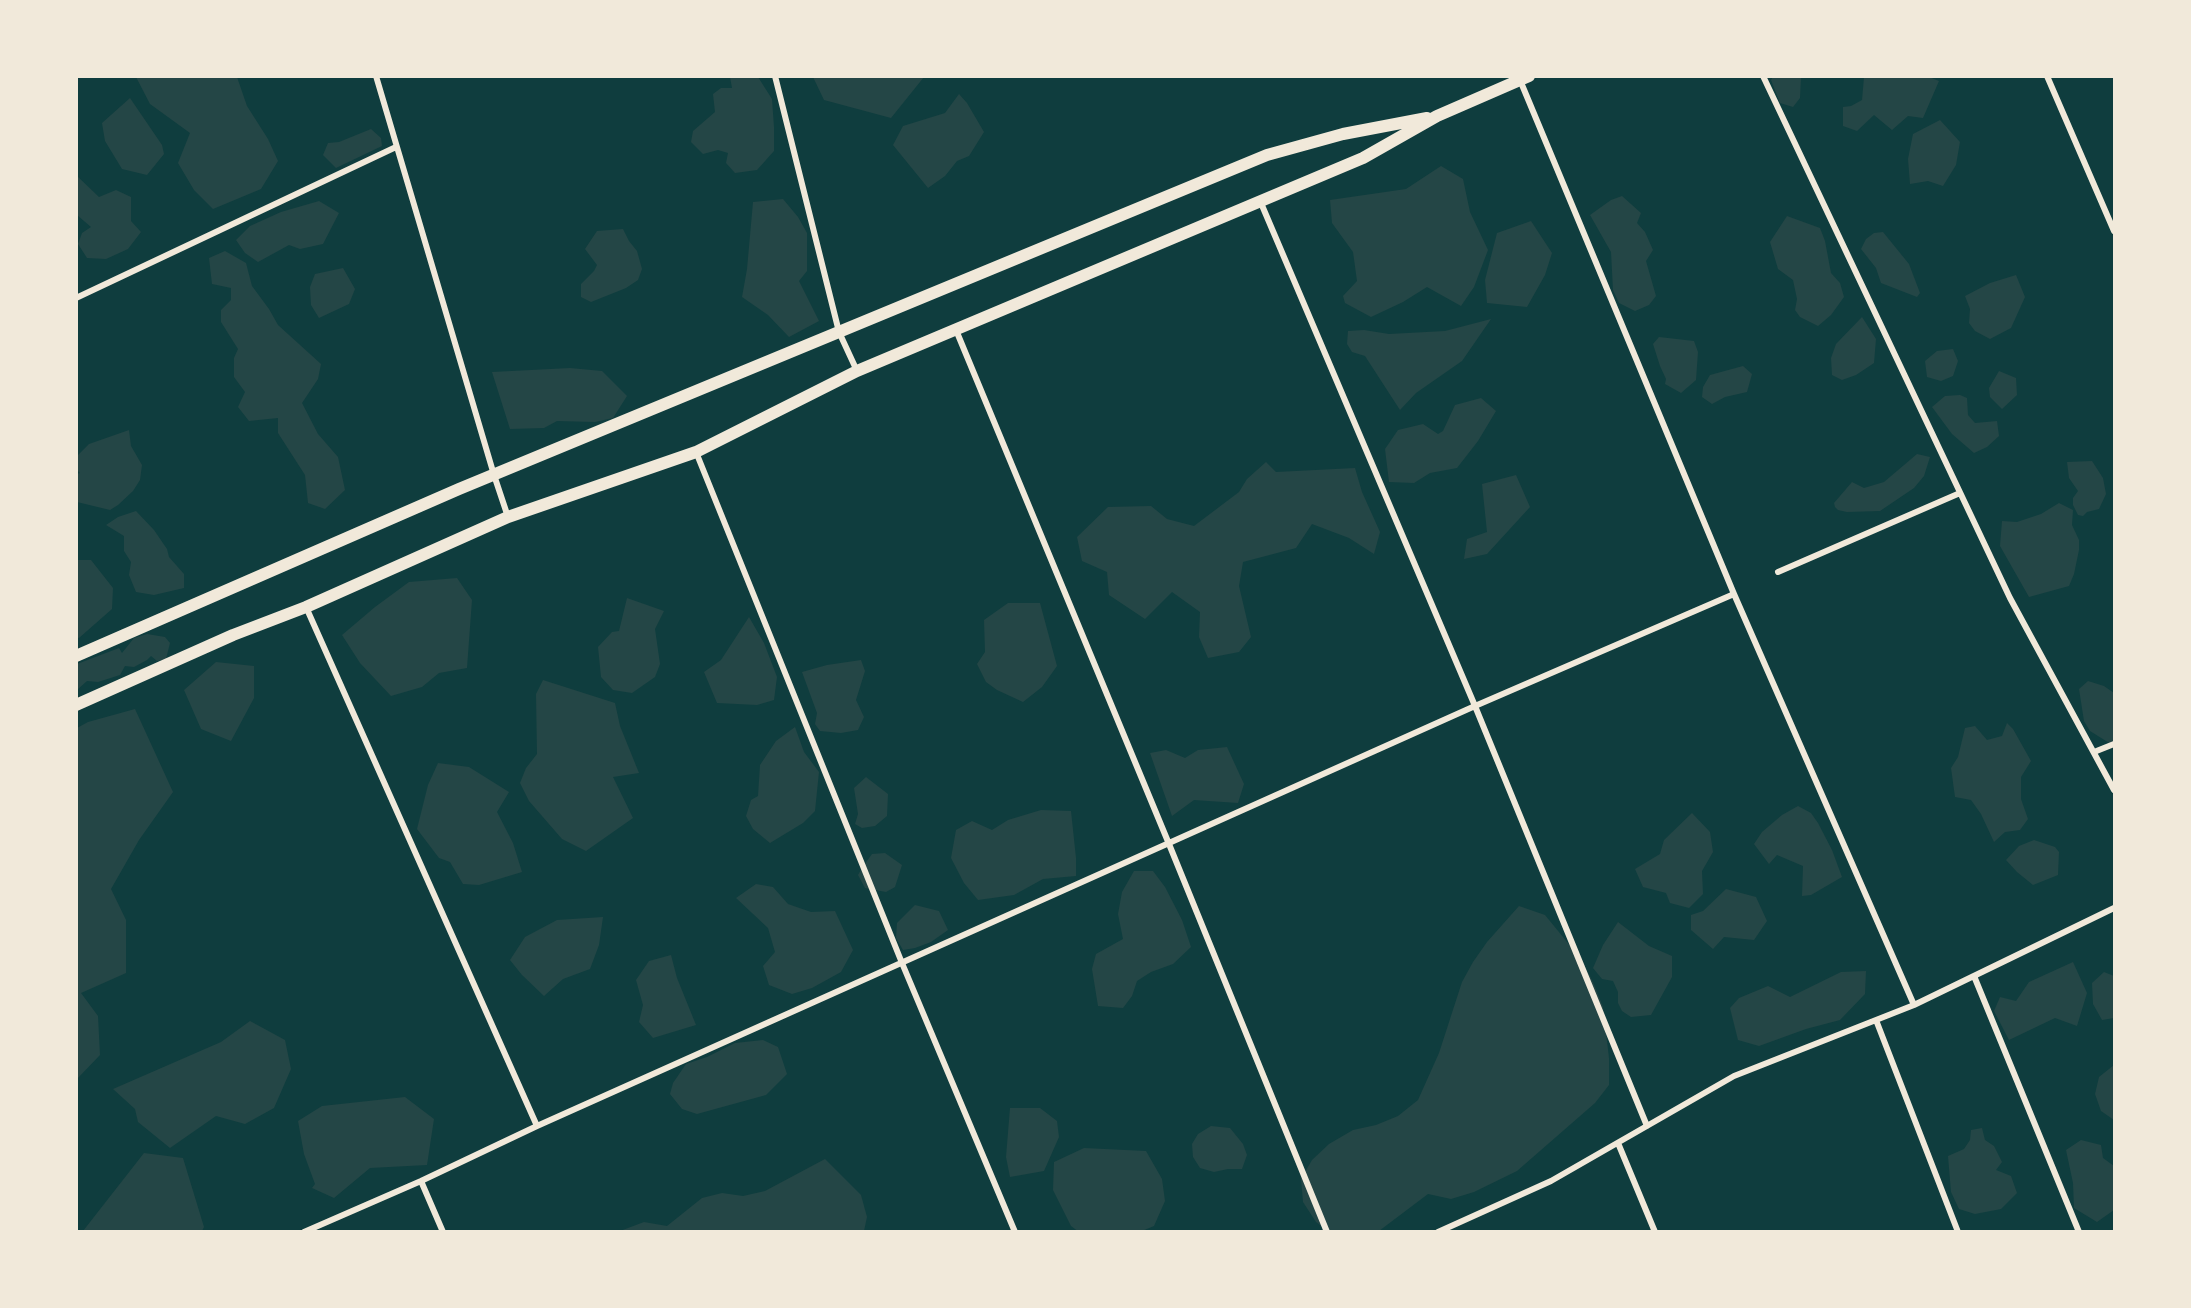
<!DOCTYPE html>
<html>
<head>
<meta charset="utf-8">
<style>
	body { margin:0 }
	#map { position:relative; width:2191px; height:1308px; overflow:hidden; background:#0f3d3e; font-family:Mulish,sans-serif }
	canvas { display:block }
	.frame { position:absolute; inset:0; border:78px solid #f1e9da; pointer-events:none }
</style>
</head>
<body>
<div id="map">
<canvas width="2191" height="1308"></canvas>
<div class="frame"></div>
</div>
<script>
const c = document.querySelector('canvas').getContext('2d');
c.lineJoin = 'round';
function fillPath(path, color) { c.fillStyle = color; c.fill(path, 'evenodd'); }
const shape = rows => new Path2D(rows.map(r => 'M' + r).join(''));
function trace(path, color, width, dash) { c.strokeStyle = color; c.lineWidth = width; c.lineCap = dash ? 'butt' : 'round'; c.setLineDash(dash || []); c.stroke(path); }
const green = shape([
	[136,77,237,77,247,106,268,139,278,161,261,189,213,209,194,190,178,163,190,133,150,104],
	[730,77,758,77,772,99,774,127,774,151,757,170,735,173,726,163,728,153,718,150,703,154,691,142,693,131,715,112,713,94,721,88,732,88],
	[813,77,924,77,891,118,824,100],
	[1773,77,1801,77,1800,98,1793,107,1780,103,1771,80],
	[1864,77,1929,77,1939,81,1923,118,1908,116,1892,130,1874,115,1857,131,1843,126,1843,107,1851,106,1862,100],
	[959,94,967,103,984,132,969,156,957,161,945,176,928,188,893,145,903,126,945,113],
	[130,98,162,145,164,154,147,175,122,169,105,141,102,123],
	[1940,120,1960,142,1956,165,1943,186,1928,181,1910,184,1908,159,1913,134],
	[371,129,381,138,382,146,336,168,323,155,328,143,339,142],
	[1441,166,1463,179,1470,212,1488,250,1474,287,1461,306,1427,287,1403,302,1371,317,1345,303,1343,296,1357,281,1353,252,1332,223,1330,200,1406,189],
	[76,175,99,197,116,190,131,197,131,221,141,232,128,249,106,259,87,258,78,244,82,233,91,227,77,215],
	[1622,196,1641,213,1637,223,1645,232,1653,250,1646,261,1656,296,1649,305,1635,311,1619,303,1613,290,1611,252,1590,215,1611,200],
	[783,199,798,217,807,233,807,271,799,281,819,321,789,337,768,315,742,297,747,269,753,202],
	[319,201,339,213,323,244,300,249,289,245,258,262,245,253,236,240,250,226,281,212],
	[1787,216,1820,228,1825,241,1831,273,1840,283,1844,297,1831,315,1818,326,1800,317,1795,310,1797,299,1793,280,1778,269,1770,242],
	[1531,221,1552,253,1545,275,1527,307,1487,303,1485,280,1497,233],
	[623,229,629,241,637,251,642,269,638,280,626,288,591,302,581,297,581,284,594,271,597,265,585,249,597,231],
	[1883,232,1909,264,1920,293,1917,297,1881,283,1876,268,1861,249,1866,239,1874,233],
	[225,251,246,263,252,286,269,309,278,325,321,364,318,379,302,403,318,434,338,457,345,490,325,509,308,503,305,475,278,433,278,418,249,421,238,407,245,392,234,377,234,358,238,349,221,322,221,310,231,300,231,288,212,284,209,258],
	[343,268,355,289,349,304,319,318,311,305,310,287,315,274],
	[2016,275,2025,297,2011,328,1990,339,1975,331,1969,323,1970,309,1965,296,1990,283],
	[1862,317,1876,339,1874,363,1856,375,1842,380,1832,375,1831,358,1836,344],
	[1491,319,1462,361,1416,393,1400,410,1365,356,1352,352,1347,344,1348,331,1364,330,1389,334,1445,331],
	[1659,337,1694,341,1698,352,1696,380,1681,393,1665,384,1666,379,1660,366,1653,344],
	[1953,349,1958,361,1953,376,1941,381,1927,377,1925,361,1937,351],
	[1743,366,1752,374,1747,392,1725,397,1712,404,1702,397,1703,387,1710,375],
	[570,368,602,371,627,396,613,418,595,422,557,421,544,428,510,429,492,372],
	[1999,371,2016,378,2017,395,2002,409,1990,397,1989,388],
	[1960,395,1967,398,1968,415,1975,423,1997,421,1999,436,1987,447,1974,453,1952,434,1932,407,1945,396],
	[1481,398,1496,411,1478,441,1457,468,1430,473,1414,483,1389,482,1385,449,1398,430,1423,424,1438,434,1443,431,1455,405],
	[129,430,131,446,142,465,140,480,133,491,118,505,110,510,77,502,77,474,80,473,77,470,77,456,89,444],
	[1917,454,1930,457,1924,476,1914,488,1880,511,1847,512,1838,510,1835,507,1834,503,1852,482,1864,488,1884,482],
	[2092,461,2103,478,2106,494,2099,509,2087,512,2083,516,2078,515,2073,505,2073,498,2078,491,2069,478,2067,462],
	[1266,462,1276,472,1355,468,1362,492,1380,532,1374,554,1349,538,1312,524,1296,548,1243,562,1239,586,1251,637,1239,652,1208,658,1199,637,1200,612,1172,592,1145,619,1109,595,1107,572,1082,561,1077,537,1108,507,1151,506,1167,519,1194,526,1239,492,1247,479],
	[1516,475,1530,507,1487,554,1464,559,1467,539,1487,532,1482,484],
	[2059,503,2073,510,2072,525,2079,540,2079,550,2074,574,2069,586,2029,597,2000,546,2002,521,2017,522,2041,514],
	[136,511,154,530,167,549,169,557,184,574,184,588,154,595,136,592,129,575,131,562,124,551,124,536,106,525,118,517],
	[77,560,91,560,113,588,112,609,79,638,76,637],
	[457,578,472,600,467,668,439,673,422,687,391,696,360,663,342,635,375,607,409,582],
	[627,598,664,611,655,629,660,664,655,677,632,693,613,690,601,677,598,647,612,632,619,631],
	[1008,603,1040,603,1057,666,1042,687,1023,702,997,690,986,682,977,664,985,652,984,620],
	[749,617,764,643,777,677,774,700,757,705,717,703,704,672,721,660],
	[147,634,165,637,170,643,166,659,157,661,151,656,147,660,134,667,125,666,120,675,98,682,87,681,77,690,77,664,119,648,122,653,134,638],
	[861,660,865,671,856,700,864,717,858,730,841,733,820,731,815,724,817,713,802,672,827,665],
	[216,662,254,666,254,698,231,741,201,729,184,690],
	[543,680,615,703,620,726,639,773,613,777,633,818,586,851,562,839,529,801,520,783,526,768,537,754,536,694],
	[2088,681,2104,686,2114,693,2114,746,2090,731,2084,721,2079,689],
	[135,709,173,792,139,840,111,889,126,920,126,973,81,993,98,1016,100,1055,77,1079,77,728,88,722],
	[2007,723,2013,729,2031,761,2021,777,2021,799,2028,819,2020,830,2005,832,1994,842,1981,814,1971,800,1955,797,1951,768,1958,757,1965,728,1975,726,1987,740,2002,736],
	[795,727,804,752,819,772,815,811,803,823,770,843,753,829,746,816,751,800,758,796,760,765,776,741],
	[1227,747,1244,784,1238,803,1194,800,1172,816,1150,753,1166,750,1185,758,1198,750],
	[438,763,469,767,509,792,497,812,513,843,522,872,479,885,463,884,450,862,439,858,417,829,428,785],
	[866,777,888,794,887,816,875,826,862,828,855,824,858,814,854,788],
	[1798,806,1811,813,1818,823,1832,850,1842,877,1811,895,1802,896,1803,866,1777,855,1769,864,1754,844,1762,832,1782,815],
	[1041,810,1071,811,1076,858,1076,876,1043,879,1014,895,978,900,964,883,951,858,956,830,972,821,992,830,1008,820],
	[1692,813,1710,832,1713,852,1702,871,1703,894,1689,908,1670,903,1666,893,1643,887,1635,869,1660,854,1664,840],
	[2034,840,2055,847,2059,852,2058,875,2033,885,2017,872,2006,860,2019,846],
	[885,853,902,865,895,887,886,892,865,888,858,875,862,868,872,854],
	[1134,871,1153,871,1165,887,1182,920,1191,947,1173,964,1151,972,1137,981,1132,996,1123,1008,1098,1006,1092,969,1096,954,1123,939,1118,914,1122,892],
	[756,884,773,887,788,904,811,912,835,911,853,950,841,972,812,988,792,994,769,985,763,966,775,952,768,928,736,898],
	[1726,889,1756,897,1767,921,1754,940,1724,937,1713,949,1691,930,1691,915,1703,911],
	[915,905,939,911,948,930,931,942,915,948,903,950,896,938,897,923],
	[1519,906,1545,915,1581,959,1593,982,1603,1007,1609,1058,1609,1085,1595,1103,1517,1171,1474,1192,1451,1199,1428,1194,1379,1231,1328,1231,1316,1222,1303,1202,1301,1179,1312,1160,1329,1144,1353,1130,1376,1125,1398,1116,1418,1100,1439,1053,1462,982,1473,962,1487,942],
	[603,917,599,945,590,969,563,979,544,996,522,975,510,960,525,937,557,920],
	[1618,922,1649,946,1672,956,1672,977,1651,1015,1631,1017,1622,1011,1618,1003,1618,992,1613,981,1602,979,1593,968,1603,945],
	[671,955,677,978,696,1025,653,1038,639,1022,643,1005,636,980,649,961],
	[2073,962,2087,993,2077,1026,2055,1018,2009,1040,1994,1011,2000,997,2016,1001,2029,982],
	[1866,971,1865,994,1840,1020,1806,1029,1759,1046,1738,1040,1730,1008,1739,998,1768,986,1790,997,1841,972],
	[2104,972,2114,976,2114,1018,2102,1020,2093,1004,2092,983],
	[250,1021,285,1040,291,1069,274,1108,245,1124,216,1116,170,1148,138,1122,135,1109,113,1089,221,1042],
	[763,1040,778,1047,787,1074,766,1095,697,1114,682,1109,670,1094,673,1083,686,1064,707,1057,735,1043],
	[2114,1065,2114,1120,2101,1111,2095,1094,2099,1077],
	[405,1097,434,1119,427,1165,370,1168,334,1198,312,1188,315,1184,304,1154,298,1121,322,1106],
	[1010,1108,1040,1108,1057,1121,1059,1137,1044,1171,1010,1177,1006,1157],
	[1211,1126,1230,1128,1243,1144,1247,1155,1242,1169,1228,1169,1214,1172,1200,1168,1193,1157,1192,1144,1198,1134],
	[1982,1128,1985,1140,1994,1146,2002,1162,1996,1170,2011,1176,2017,1193,2001,1209,1975,1214,1959,1209,1951,1192,1948,1156,1964,1149,1970,1140,1971,1130],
	[2081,1140,2101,1145,2103,1158,2114,1166,2114,1210,2097,1222,2074,1208,2073,1183,2066,1150],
	[1084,1148,1146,1151,1162,1179,1165,1201,1154,1226,1142,1231,1079,1232,1071,1226,1053,1190,1054,1162],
	[144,1153,183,1158,204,1227,202,1231,83,1231],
	[825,1159,861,1195,867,1217,864,1231,620,1231,644,1222,667,1226,702,1198,722,1193,743,1196,765,1191]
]);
const minor = shape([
	[376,76,494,475,508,517],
	[775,76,839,332,857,371],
	[1763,76,2010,598,2114,790],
	[2047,76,2114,231],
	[1520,80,1734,594,1914,1005],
	[1261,203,1475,706,1647,1126],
	[76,298,396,147],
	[956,330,1169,844,1327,1232],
	[696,452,902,963,1015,1232],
	[1778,572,1960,493],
	[306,607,537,1126],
	[2094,752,2114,744],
	[1974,976,2079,1232],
	[1876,1020,1958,1232],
	[1618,1143,1655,1232],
	[421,1181,443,1232],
	[304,1232,421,1181,537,1126,1475,706,1734,594],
	[1438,1232,1551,1181,1734,1076,1914,1005,2114,908]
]);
const secondary = shape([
	[76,656,459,489,1267,155,1343,134,1427,118],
	[76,705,233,635,306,607,508,517,696,452,857,371,1363,158,1437,116,1529,76]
]);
fillPath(green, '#244646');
trace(minor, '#f1e9da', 6);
trace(secondary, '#f1e9da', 12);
</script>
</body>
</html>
